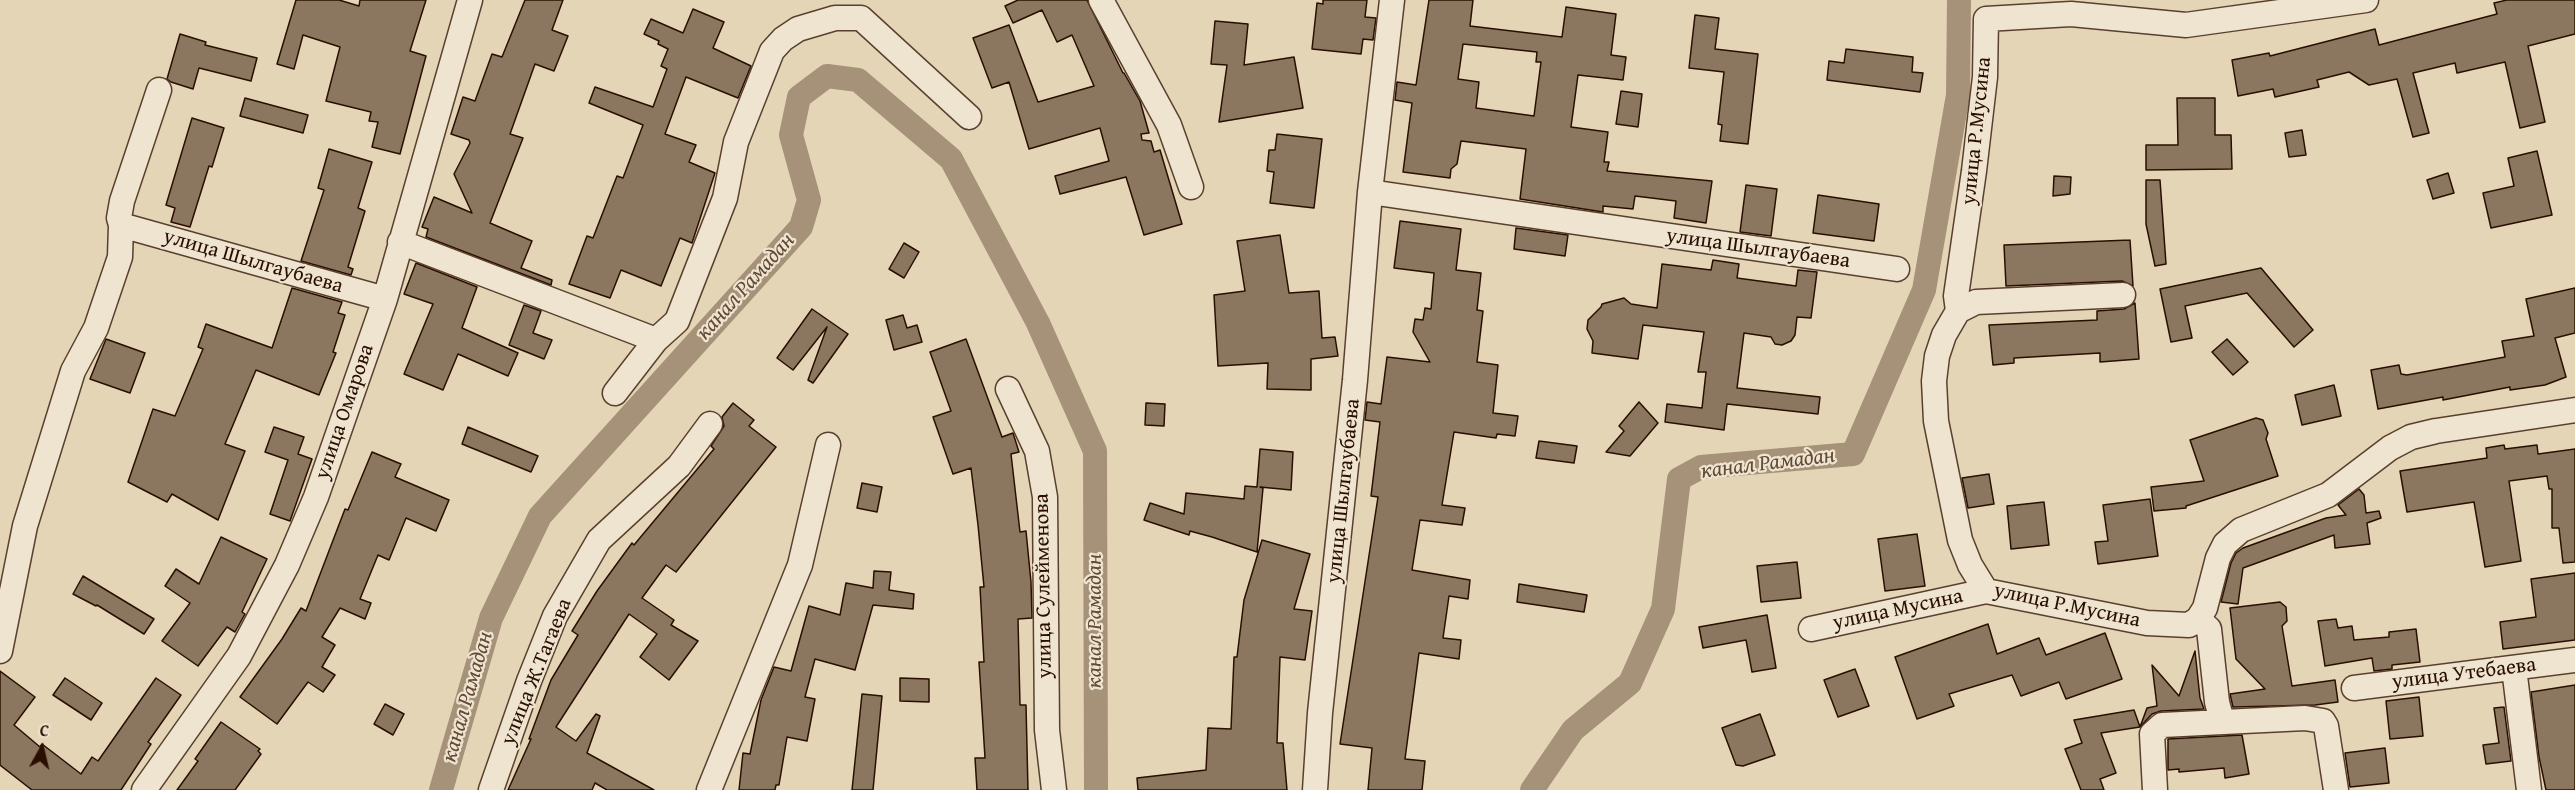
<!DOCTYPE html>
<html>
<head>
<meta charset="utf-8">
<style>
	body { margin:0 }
	#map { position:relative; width:2575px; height:790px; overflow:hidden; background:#e5d5b7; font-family:"Gentium Book Plus",serif }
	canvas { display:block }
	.north { position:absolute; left:12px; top:718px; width:60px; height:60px; -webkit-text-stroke:4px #eee4d0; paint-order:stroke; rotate:8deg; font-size:16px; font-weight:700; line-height:24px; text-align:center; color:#2a0f00 }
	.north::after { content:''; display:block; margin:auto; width:21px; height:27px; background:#2a0f00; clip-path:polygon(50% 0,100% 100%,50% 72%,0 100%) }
</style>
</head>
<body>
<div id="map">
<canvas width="2575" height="790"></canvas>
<div class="north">С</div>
</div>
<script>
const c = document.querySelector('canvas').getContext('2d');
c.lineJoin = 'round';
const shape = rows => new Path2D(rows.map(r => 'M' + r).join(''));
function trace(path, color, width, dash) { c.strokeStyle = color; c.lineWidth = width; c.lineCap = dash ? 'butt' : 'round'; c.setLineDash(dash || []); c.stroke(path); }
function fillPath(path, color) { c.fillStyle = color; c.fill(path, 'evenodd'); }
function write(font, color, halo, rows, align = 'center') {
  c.font = font + ' "Gentium Book Plus",serif'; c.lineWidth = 4.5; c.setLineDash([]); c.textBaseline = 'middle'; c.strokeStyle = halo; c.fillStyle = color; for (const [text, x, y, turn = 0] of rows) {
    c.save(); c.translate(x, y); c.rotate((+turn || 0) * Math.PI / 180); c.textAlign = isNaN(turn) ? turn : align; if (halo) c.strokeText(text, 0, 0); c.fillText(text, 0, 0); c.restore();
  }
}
const canal = shape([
	[441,790,491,618,540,516,801,227,809,200,791,135,799,97,827,76,858,80,951,159,1038,323,1095,451,1096,790],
	[1532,790,1573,730,1630,683,1663,609,1679,479,1701,467,1853,454,1924,290,1958,95,1959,0]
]);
const building = shape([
	[296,0,339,0,359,6,360,0,426,0,410,51,426,56,400,154,372,147,378,122,369,121,371,112,326,101,340,47,303,35,294,69,277,64,296,0],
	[525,0,563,0,552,30,568,36,554,71,535,64,510,134,523,138,490,223,532,241,521,268,552,280,551,285,426,237,428,229,422,227,434,197,472,213,454,174,470,143,469,140,451,134,463,97,475,101,492,54,502,57,525,0],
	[1018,0,1087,0,1123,73,1124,73,1140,101,1149,133,1141,134,1142,140,1151,141,1154,152,1160,150,1182,224,1144,235,1126,177,1060,194,1055,176,1109,161,1100,128,1029,149,1009,82,992,88,973,38,1009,25,1038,102,1094,86,1072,35,1057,42,1042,10,1013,23,1005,6,1018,0],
	[1323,0,1367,0,1365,17,1376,18,1373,40,1363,39,1361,54,1312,49,1317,3,1323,4,1323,0],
	[1429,0,1473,0,1470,26,1562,37,1566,7,1616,14,1611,55,1626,57,1623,80,1578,75,1571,127,1608,132,1604,162,1609,162,1607,171,1712,181,1706,223,1674,218,1676,201,1635,196,1633,209,1603,206,1603,212,1520,199,1526,149,1461,141,1457,164,1451,169,1450,178,1403,172,1412,103,1395,100,1397,82,1416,85,1429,0],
	[1463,44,1537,52,1536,62,1541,62,1534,116,1476,108,1479,82,1458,79,1463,44],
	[2507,0,2575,0,2575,34,2528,46,2545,122,2520,128,2505,62,2457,73,2455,63,2413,73,2429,133,2413,137,2397,79,2369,85,2349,72,2317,80,2319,87,2275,97,2273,89,2238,96,2232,60,2269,53,2270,56,2375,29,2379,45,2497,14,2494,3,2507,0],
	[693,9,724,22,713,48,751,66,738,98,686,77,665,134,696,145,689,162,715,173,692,243,680,238,661,286,621,270,610,298,569,284,587,236,593,238,617,176,623,178,643,125,589,103,595,87,653,107,667,69,661,66,668,49,658,44,659,41,644,34,651,19,683,33,693,9],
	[1695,15,1719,18,1715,49,1758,54,1748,144,1720,141,1722,125,1718,124,1724,72,1689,68,1695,15],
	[1215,21,1248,24,1244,65,1294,57,1303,108,1219,122,1227,65,1211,64,1215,21],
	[180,34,206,42,205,45,257,58,251,81,199,68,193,89,171,82,167,79,180,34],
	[1846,49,1913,57,1912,72,1923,73,1920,92,1827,80,1829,61,1844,63,1846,49],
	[1621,91,1642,94,1638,127,1616,124,1621,91],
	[245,98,308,115,303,133,240,116,245,98],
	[2177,98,2215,98,2215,135,2231,135,2232,169,2146,170,2146,145,2178,145,2177,98],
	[192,118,224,128,212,167,209,166,190,227,171,222,175,208,166,205,192,118],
	[2302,130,2306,155,2289,157,2285,133,2302,130],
	[1277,134,1322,139,1314,208,1270,203,1274,172,1267,171,1269,150,1275,150,1277,134],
	[329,149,372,162,358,208,365,211,348,267,353,269,351,275,301,261,324,190,318,188,329,149],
	[2537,151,2552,215,2491,228,2483,193,2514,186,2508,158,2537,151],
	[2448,173,2454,193,2433,199,2427,180,2448,173],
	[2054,176,2071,177,2070,194,2053,196,2054,176],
	[2146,180,2160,180,2166,264,2155,266,2146,224,2146,180],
	[1746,185,1777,189,1771,236,1740,232,1746,185],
	[1818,195,1879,204,1874,241,1813,233,1818,195],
	[1400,221,1461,229,1456,270,1481,273,1477,310,1483,311,1477,362,1498,365,1493,413,1518,416,1515,436,1497,434,1496,438,1454,432,1442,505,1465,508,1462,525,1420,520,1412,570,1470,580,1468,599,1449,596,1443,638,1461,640,1459,659,1419,653,1405,759,1425,761,1422,790,1368,790,1372,748,1340,744,1378,497,1371,496,1380,422,1365,420,1367,402,1381,404,1387,357,1430,362,1413,332,1415,319,1423,320,1425,308,1431,309,1434,273,1394,268,1400,221],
	[1516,228,1568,235,1565,256,1514,249,1516,228],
	[1280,235,1289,293,1319,291,1322,338,1335,337,1338,356,1311,359,1311,390,1267,389,1268,363,1218,366,1214,295,1245,291,1237,241,1280,235],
	[2130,240,2133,286,2122,281,2006,286,2004,245,2130,240],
	[904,243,919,252,904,278,889,269,904,243],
	[1713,260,1739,264,1737,278,1796,286,1798,270,1817,272,1811,318,1797,317,1795,335,1791,341,1782,345,1775,344,1771,337,1744,333,1737,388,1820,397,1818,414,1727,404,1724,430,1665,422,1667,404,1702,408,1706,372,1698,372,1704,332,1643,325,1638,359,1592,353,1593,341,1587,329,1588,320,1601,307,1602,304,1624,298,1631,304,1657,308,1662,264,1711,270,1713,260],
	[416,263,477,287,462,328,518,353,508,376,458,354,443,390,404,374,433,304,404,294,416,263],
	[2261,268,2313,330,2294,347,2247,293,2185,306,2192,338,2171,342,2160,289,2261,268],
	[292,288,342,302,338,313,345,315,333,352,336,353,319,395,256,370,225,444,245,451,218,520,172,494,167,502,128,482,153,409,175,416,203,349,198,347,206,324,272,348,292,288],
	[2575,288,2575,333,2555,338,2566,377,2545,385,2510,390,2510,387,2443,400,2443,397,2378,409,2371,370,2399,365,2401,374,2407,375,2505,357,2502,341,2534,336,2526,299,2575,288],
	[2135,303,2139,359,2100,362,2100,353,2014,358,2014,363,1993,365,1989,325,2097,320,2097,311,2124,309,2135,303],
	[524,305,541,311,533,333,552,340,544,359,509,345,524,305],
	[812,309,848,334,813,383,808,380,827,327,793,370,777,358,812,309],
	[903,315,907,328,917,325,922,342,894,350,886,320,903,315],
	[106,339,145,353,130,393,90,379,106,339],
	[966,339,1002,437,1013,433,1019,452,1011,454,1020,532,1026,531,1031,582,1032,618,1018,619,1020,705,1026,705,1028,790,977,790,975,758,985,758,979,662,984,662,980,587,984,587,978,525,971,468,953,474,933,417,951,411,930,352,966,339],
	[2227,339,2248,362,2233,375,2212,352,2227,339],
	[2334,385,2341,416,2302,425,2295,395,2334,385],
	[1639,402,1658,423,1630,456,1606,452,1624,431,1619,426,1639,402],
	[733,403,754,420,749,426,776,447,676,572,666,565,642,598,674,620,671,625,698,641,669,680,640,657,657,634,629,614,556,727,576,741,596,714,600,716,587,753,654,790,607,790,595,783,592,790,508,790,531,739,529,739,551,680,578,635,572,631,597,591,632,543,634,545,714,449,711,446,724,426,722,417,733,403],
	[1146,403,1165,404,1164,426,1145,425,1146,403],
	[2256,418,2263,420,2268,433,2266,439,2278,476,2186,506,2186,508,2154,511,2151,487,2204,481,2190,440,2256,418],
	[274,427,304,437,298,454,312,459,290,521,270,514,288,460,265,452,274,427],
	[468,427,538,456,531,472,462,444,468,427],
	[1539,441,1577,446,1574,463,1536,458,1539,441],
	[2504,445,2505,449,2537,445,2538,454,2575,449,2575,562,2563,563,2559,528,2552,528,2552,489,2549,489,2547,476,2509,481,2521,561,2485,567,2474,502,2407,512,2400,471,2487,458,2486,448,2504,445],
	[1260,449,1293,452,1291,490,1260,487,1263,488,1257,552,1212,537,1190,531,1189,535,1144,520,1150,503,1184,514,1186,493,1244,499,1245,486,1257,487,1260,449],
	[372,452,401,464,395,477,449,500,436,531,406,518,389,560,378,555,360,599,371,603,365,619,340,608,322,637,335,645,322,667,335,675,323,692,308,682,277,724,240,697,282,639,301,608,306,611,345,509,348,510,372,452],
	[1989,474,1994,504,1968,508,1962,478,1989,474],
	[862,483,882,487,877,512,857,508,862,483],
	[2359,489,2364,495,2366,513,2379,511,2381,518,2367,523,2370,544,2335,548,2334,535,2243,568,2238,604,2221,602,2231,563,2236,553,2243,548,2326,518,2346,515,2338,505,2359,489],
	[2150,499,2158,556,2098,564,2095,542,2108,541,2103,505,2150,499],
	[2044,502,2049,545,2011,549,2007,506,2044,502],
	[1917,534,1925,586,1885,591,1878,539,1917,534],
	[221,537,267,559,242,612,245,614,235,632,227,627,198,666,162,641,190,603,165,586,176,569,199,584,221,537],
	[1262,540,1310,554,1294,609,1312,611,1305,660,1280,657,1277,743,1283,743,1287,790,1138,790,1137,778,1206,770,1208,728,1231,729,1234,657,1237,657,1244,600,1262,540],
	[1797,562,1801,598,1761,602,1757,566,1797,562],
	[874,571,891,572,889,590,914,594,913,609,873,605,855,670,815,659,805,697,815,699,807,741,787,737,779,785,776,785,775,790,739,790,743,753,750,754,761,700,774,667,791,671,809,606,840,615,846,583,873,588,874,571],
	[2575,573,2575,640,2503,649,2500,622,2536,617,2531,579,2575,573],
	[83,576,154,619,144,634,97,605,96,606,73,594,83,576],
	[1519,584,1587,595,1584,612,1517,602,1519,584],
	[2280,602,2286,607,2287,621,2282,626,2292,686,2335,680,2338,702,2315,705,2233,707,2230,694,2265,689,2236,659,2230,608,2280,602],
	[1767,615,1776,668,1752,672,1746,640,1703,648,1699,627,1767,615],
	[2336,619,2338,628,2352,626,2354,640,2389,637,2389,632,2416,629,2420,662,2392,665,2392,669,2374,671,2372,658,2325,666,2318,621,2336,619],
	[1988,624,1997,654,2039,638,2046,655,2105,633,2122,679,2066,699,2059,682,2021,696,2012,675,1949,694,1954,706,1917,719,1895,657,1988,624],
	[2195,651,2200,698,2204,709,2161,711,2152,714,2140,727,2101,733,2116,773,2100,779,2104,790,2081,790,2065,749,2082,743,2074,720,2134,710,2140,727,2147,708,2157,706,2152,665,2179,696,2195,651],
	[1855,669,1869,706,1838,717,1824,680,1855,669],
	[0,671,35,697,14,725,40,747,42,744,81,774,92,757,98,761,156,678,181,695,148,742,151,744,121,790,32,790,0,765,0,671],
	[65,678,102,703,91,720,53,695,65,678],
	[900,678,929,679,929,702,900,701,900,678],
	[2575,685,2575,790,2546,790,2539,757,2531,692,2575,685],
	[862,694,882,696,873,790,852,790,862,694],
	[2419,697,2423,736,2390,739,2386,701,2419,697],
	[385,704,404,714,393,735,374,724,385,704],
	[2504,707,2511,761,2486,764,2483,745,2499,743,2494,708,2504,707],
	[1760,714,1775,755,1743,766,1736,765,1722,728,1760,714],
	[221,722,260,749,258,751,261,754,235,790,177,790,198,761,195,759,221,722],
	[2242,735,2249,774,2225,778,2224,768,2179,772,2179,769,2168,770,2168,739,2242,735],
	[2385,748,2389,783,2350,787,2345,753,2385,748]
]);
const minor = shape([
	[1101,0,1169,125,1191,187],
	[1370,192,1897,269],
	[121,225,385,299],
	[400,242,656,340],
	[1958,311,1956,296,1974,171,1985,77,1986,19,2071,14,2186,25,2366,0],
	[1008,389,1037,451,1045,497,1047,730,1054,790],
	[615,393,656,340,677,321,725,198,736,142,772,51,783,39,798,29,835,18,861,18,969,117],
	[1986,591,1970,565,1960,540,1936,421,1934,381,1937,356,1944,335,1958,311,1976,302,2123,295],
	[2198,619,2209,629,2217,702,2222,721],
	[1811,629,1986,591,2147,623,2189,625,2198,619,2205,608,2218,558,2225,544,2241,530,2328,495,2390,448,2411,437,2436,431,2575,410],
	[0,651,25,526,73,371,96,328,120,257,121,225,119,218,122,201,159,90],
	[2514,668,2529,790],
	[2354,688,2575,660],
	[144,790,239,656,287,565,316,497,385,299,470,0],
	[491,790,529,681,555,616,599,540,679,466,710,424],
	[709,790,800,565,828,445],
	[1315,790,1320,713,1355,380,1370,192,1392,0],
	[2155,790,2152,734,2162,725,2305,718,2323,721,2326,726,2336,790]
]);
const streetNames = [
	["улица Р.Мусина",1977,131,-84],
	["улица Шылгаубаева",1758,249,8],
	["улица Шылгаубаева",253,262,16],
	["улица Омарова",345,412,-71],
	["улица Шылгаубаева",1344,491,-84],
	["улица Сулейменова",1044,586,-91],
	["улица Р.Мусина",2067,606,12],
	["улица Мусина",1898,610,-12],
	["улица Ж.Тагаева",537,672,-68],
	["улица Утебаева",2464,674,-7]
];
const waterNames = [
	["канал Рамадан",746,287,-48],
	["канал Рамадан",1768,464,-7],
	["канал Рамадан",1095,621,-90],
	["канал Рамадан",468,697,-74]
];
trace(canal, '#a59279', 24);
fillPath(building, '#8b765f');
trace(building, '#2a0f00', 1.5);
trace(minor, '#59402e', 27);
trace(minor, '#eee4d0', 24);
write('21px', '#2a0f00', '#eee4d0', streetNames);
write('italic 22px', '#614a36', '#eee4d0', waterNames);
</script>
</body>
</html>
